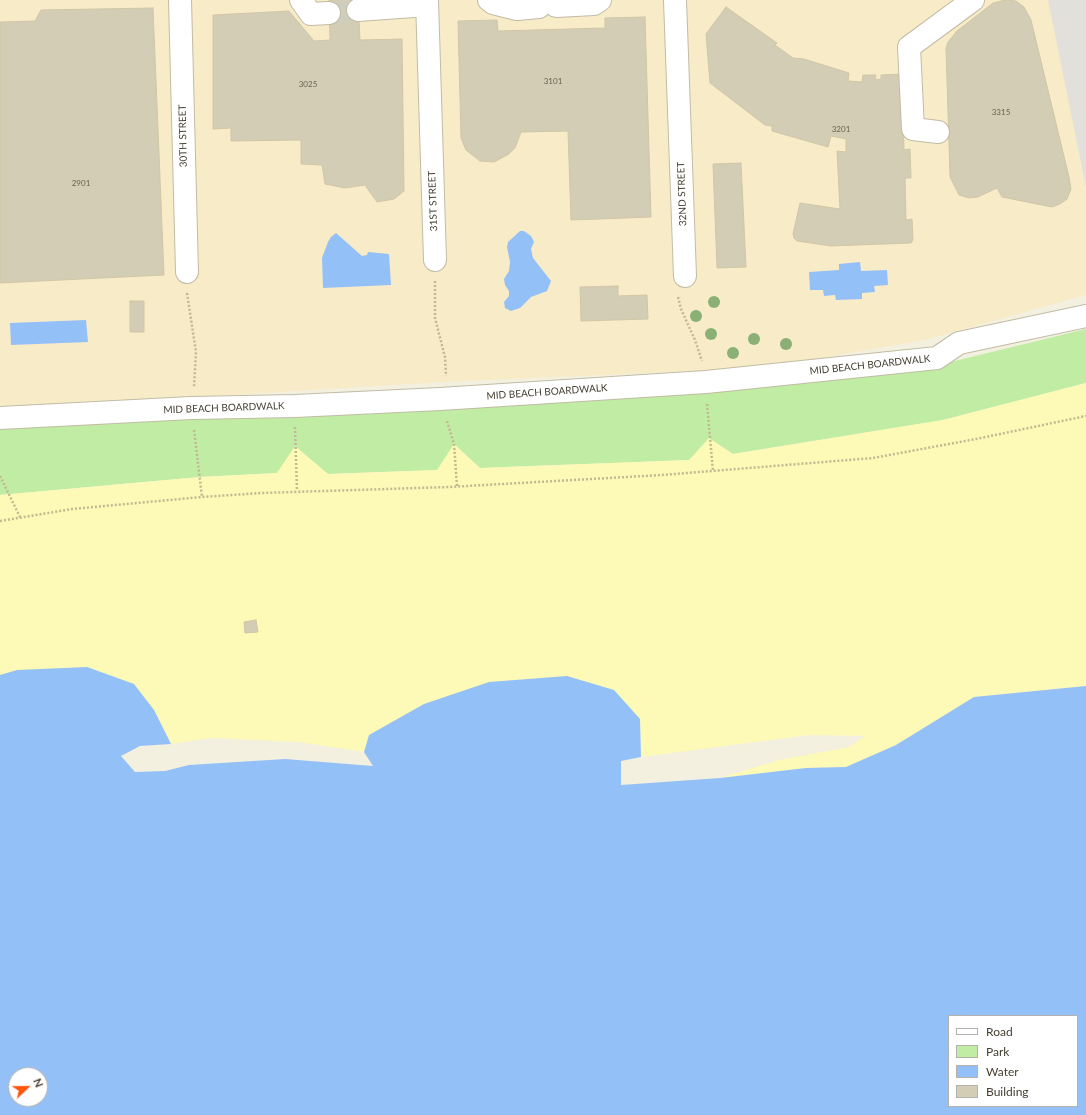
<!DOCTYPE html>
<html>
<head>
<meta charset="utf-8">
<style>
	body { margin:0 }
	#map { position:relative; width:1086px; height:1115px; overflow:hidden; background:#f3f0e0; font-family:Lato,sans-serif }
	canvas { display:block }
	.legend { position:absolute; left:948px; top:1015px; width:130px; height:92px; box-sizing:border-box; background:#fff; border:1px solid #b4b2ad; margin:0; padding:5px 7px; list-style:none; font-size:12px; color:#443f31 }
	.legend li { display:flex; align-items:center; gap:8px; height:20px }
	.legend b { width:20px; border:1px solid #b4b2ad }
	.north { position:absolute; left:8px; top:1067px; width:40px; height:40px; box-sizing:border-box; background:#fff; border:1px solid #b4b2ad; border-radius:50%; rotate:68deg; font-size:11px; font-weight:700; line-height:16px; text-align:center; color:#443f31 }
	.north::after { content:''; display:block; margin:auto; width:14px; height:18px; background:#ff550b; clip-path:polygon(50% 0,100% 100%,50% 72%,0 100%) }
</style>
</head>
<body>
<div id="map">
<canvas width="1086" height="1115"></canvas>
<ul class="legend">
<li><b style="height:5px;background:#fff"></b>Road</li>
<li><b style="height:11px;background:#c1eca4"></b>Park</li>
<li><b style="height:11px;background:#94c0f8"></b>Water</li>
<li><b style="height:11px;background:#d4cdb5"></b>Building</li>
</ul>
<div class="north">N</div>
</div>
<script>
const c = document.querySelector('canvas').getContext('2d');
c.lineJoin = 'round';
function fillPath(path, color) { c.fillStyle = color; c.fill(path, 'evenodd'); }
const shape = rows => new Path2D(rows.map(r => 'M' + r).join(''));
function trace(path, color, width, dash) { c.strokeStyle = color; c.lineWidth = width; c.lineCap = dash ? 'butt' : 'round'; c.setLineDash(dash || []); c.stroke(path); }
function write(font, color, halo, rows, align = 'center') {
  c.font = font + ' Lato,sans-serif'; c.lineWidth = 4; c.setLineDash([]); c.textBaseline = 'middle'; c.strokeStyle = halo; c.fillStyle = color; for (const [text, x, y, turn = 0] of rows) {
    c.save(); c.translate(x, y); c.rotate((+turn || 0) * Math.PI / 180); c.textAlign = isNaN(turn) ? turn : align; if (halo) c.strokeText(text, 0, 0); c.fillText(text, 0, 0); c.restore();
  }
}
const commercial = shape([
	[0,0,1086,0,1086,295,925,340,764,368,444,382,0,409]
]);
const green = shape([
	[1086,329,1086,383,943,420,733,454,709,439,690,460,480,468,454,444,438,470,328,474,295,447,277,473,200,477,0,495,0,427,934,366]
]);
const sand = shape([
	[1086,383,1086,686,974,697,896,745,846,767,806,768,720,778,779,760,849,747,865,736,809,735,641,757,640,719,369,735,364,752,299,742,210,738,171,744,154,710,133,684,87,667,0,675,0,495,200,477,277,473,295,446,328,474,437,470,454,444,480,468,689,460,709,438,733,454,943,420]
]);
const parking = shape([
	[1048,0,1086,0,1086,187]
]);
const water = shape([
	[520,231,524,231,531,236,534,242,531,249,533,258,551,281,547,291,531,297,520,308,511,311,505,308,504,302,509,296,509,291,505,285,504,279,509,271,510,262,507,247,508,242],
	[336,233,362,256,367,255,368,252,389,254,391,285,323,288,322,258,328,242,331,237],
	[860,262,861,271,887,270,888,285,874,286,875,292,862,293,862,299,836,300,835,295,824,296,823,290,810,290,809,272,839,270,839,264],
	[86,320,88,342,11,345,10,323],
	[87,667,134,684,154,710,171,744,140,746,121,756,135,772,165,771,189,765,285,759,373,766,364,752,369,735,424,704,489,682,567,676,614,690,640,719,641,757,621,761,621,785,720,778,806,768,846,767,896,745,974,697,1086,686,1086,1115,0,1115,0,675,17,670],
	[949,1016,1077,1016,1077,1106,949,1106],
	[16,1075,40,1075,40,1099,16,1099]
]);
const building = shape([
	[329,0,358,0,360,40,402,39,404,191,394,199,377,202,365,185,345,188,325,184,322,165,301,164,301,140,231,141,231,128,213,129,213,15,289,11,314,41,330,40,329,0],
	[1005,0,1016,1,1024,7,1031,20,1069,177,1071,189,1067,199,1060,204,1052,207,1002,197,997,188,978,197,969,198,959,195,950,177,946,48,948,42,957,31,993,3,1005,0],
	[726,7,777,43,775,45,793,58,804,59,849,73,848,81,862,82,863,75,876,75,875,80,881,79,881,75,902,74,904,150,910,149,911,178,905,178,906,220,912,219,913,240,911,243,831,246,797,241,794,238,793,234,800,203,840,209,837,151,846,152,846,139,831,136,828,147,772,131,772,126,765,125,710,83,706,34,726,7],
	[153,8,164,275,0,283,0,22,35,21,41,10,153,8],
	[645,17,651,217,571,220,568,131,521,132,515,148,509,154,494,162,480,161,466,150,461,138,458,21,497,20,498,31,605,28,605,18,645,17],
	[741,163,746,267,717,268,713,164,741,163],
	[618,286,618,296,647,295,648,319,581,321,580,287,618,286],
	[130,301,144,301,144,332,130,332,130,301],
	[256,620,258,632,245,633,244,622,256,620]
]);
const minorTunnel = shape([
	[329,13,358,10]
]);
const path = shape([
	[435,281,435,318,445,357,446,376],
	[187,293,196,352,194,387],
	[678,297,681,309,695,340,702,361],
	[707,404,713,471],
	[447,421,454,444,457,486],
	[295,427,297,491],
	[194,430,202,497],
	[0,476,20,517],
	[0,521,72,509,202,497,261,493,449,487,662,475,873,458,976,439,1086,416]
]);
const minor = shape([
	[180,0,187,272],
	[301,0,311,14,329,13],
	[427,0,435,260],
	[489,0,493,3,517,9,539,7],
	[675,0,685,276],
	[556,6,594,4,600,0],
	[358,10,427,5],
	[938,132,913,129,909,47,973,0],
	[0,418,191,408,295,406,440,399,706,382,937,358,959,343,1086,316]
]);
const trees = [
	[714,302],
	[696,316],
	[711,334],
	[754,339],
	[786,344],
	[733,353]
];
const numberNames = [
	["3101",553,81],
	["3025",308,84],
	["3315",1001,112],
	["3201",841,129],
	["2901",81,183]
];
const streetNames = [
	["30TH STREET",183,136,-91],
	["32ND STREET",682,194,-92],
	["31ST STREET",433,201,-92],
	["MID BEACH BOARDWALK",870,365,-6],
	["MID BEACH BOARDWALK",547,392,-4],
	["MID BEACH BOARDWALK",224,408,-2]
];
fillPath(commercial, '#f8ebc8');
fillPath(green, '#c1eca4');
fillPath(sand, '#fdf9b6');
fillPath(parking, '#e2e0da');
fillPath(water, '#94c0f8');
fillPath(building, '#d4cdb5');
trace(building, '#d1c7a7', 1);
trace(minorTunnel, '#d0cdbd', 22, [22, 11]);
trace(minor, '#c1bca5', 24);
trace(path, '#c2b892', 2.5, [2, 2]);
trace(minor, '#fff', 22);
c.fillStyle = '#8ab076';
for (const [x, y] of trees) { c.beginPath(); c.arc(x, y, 6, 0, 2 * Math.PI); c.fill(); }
write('8px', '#686252', null, numberNames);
write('10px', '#443f31', '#fff', streetNames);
</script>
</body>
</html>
